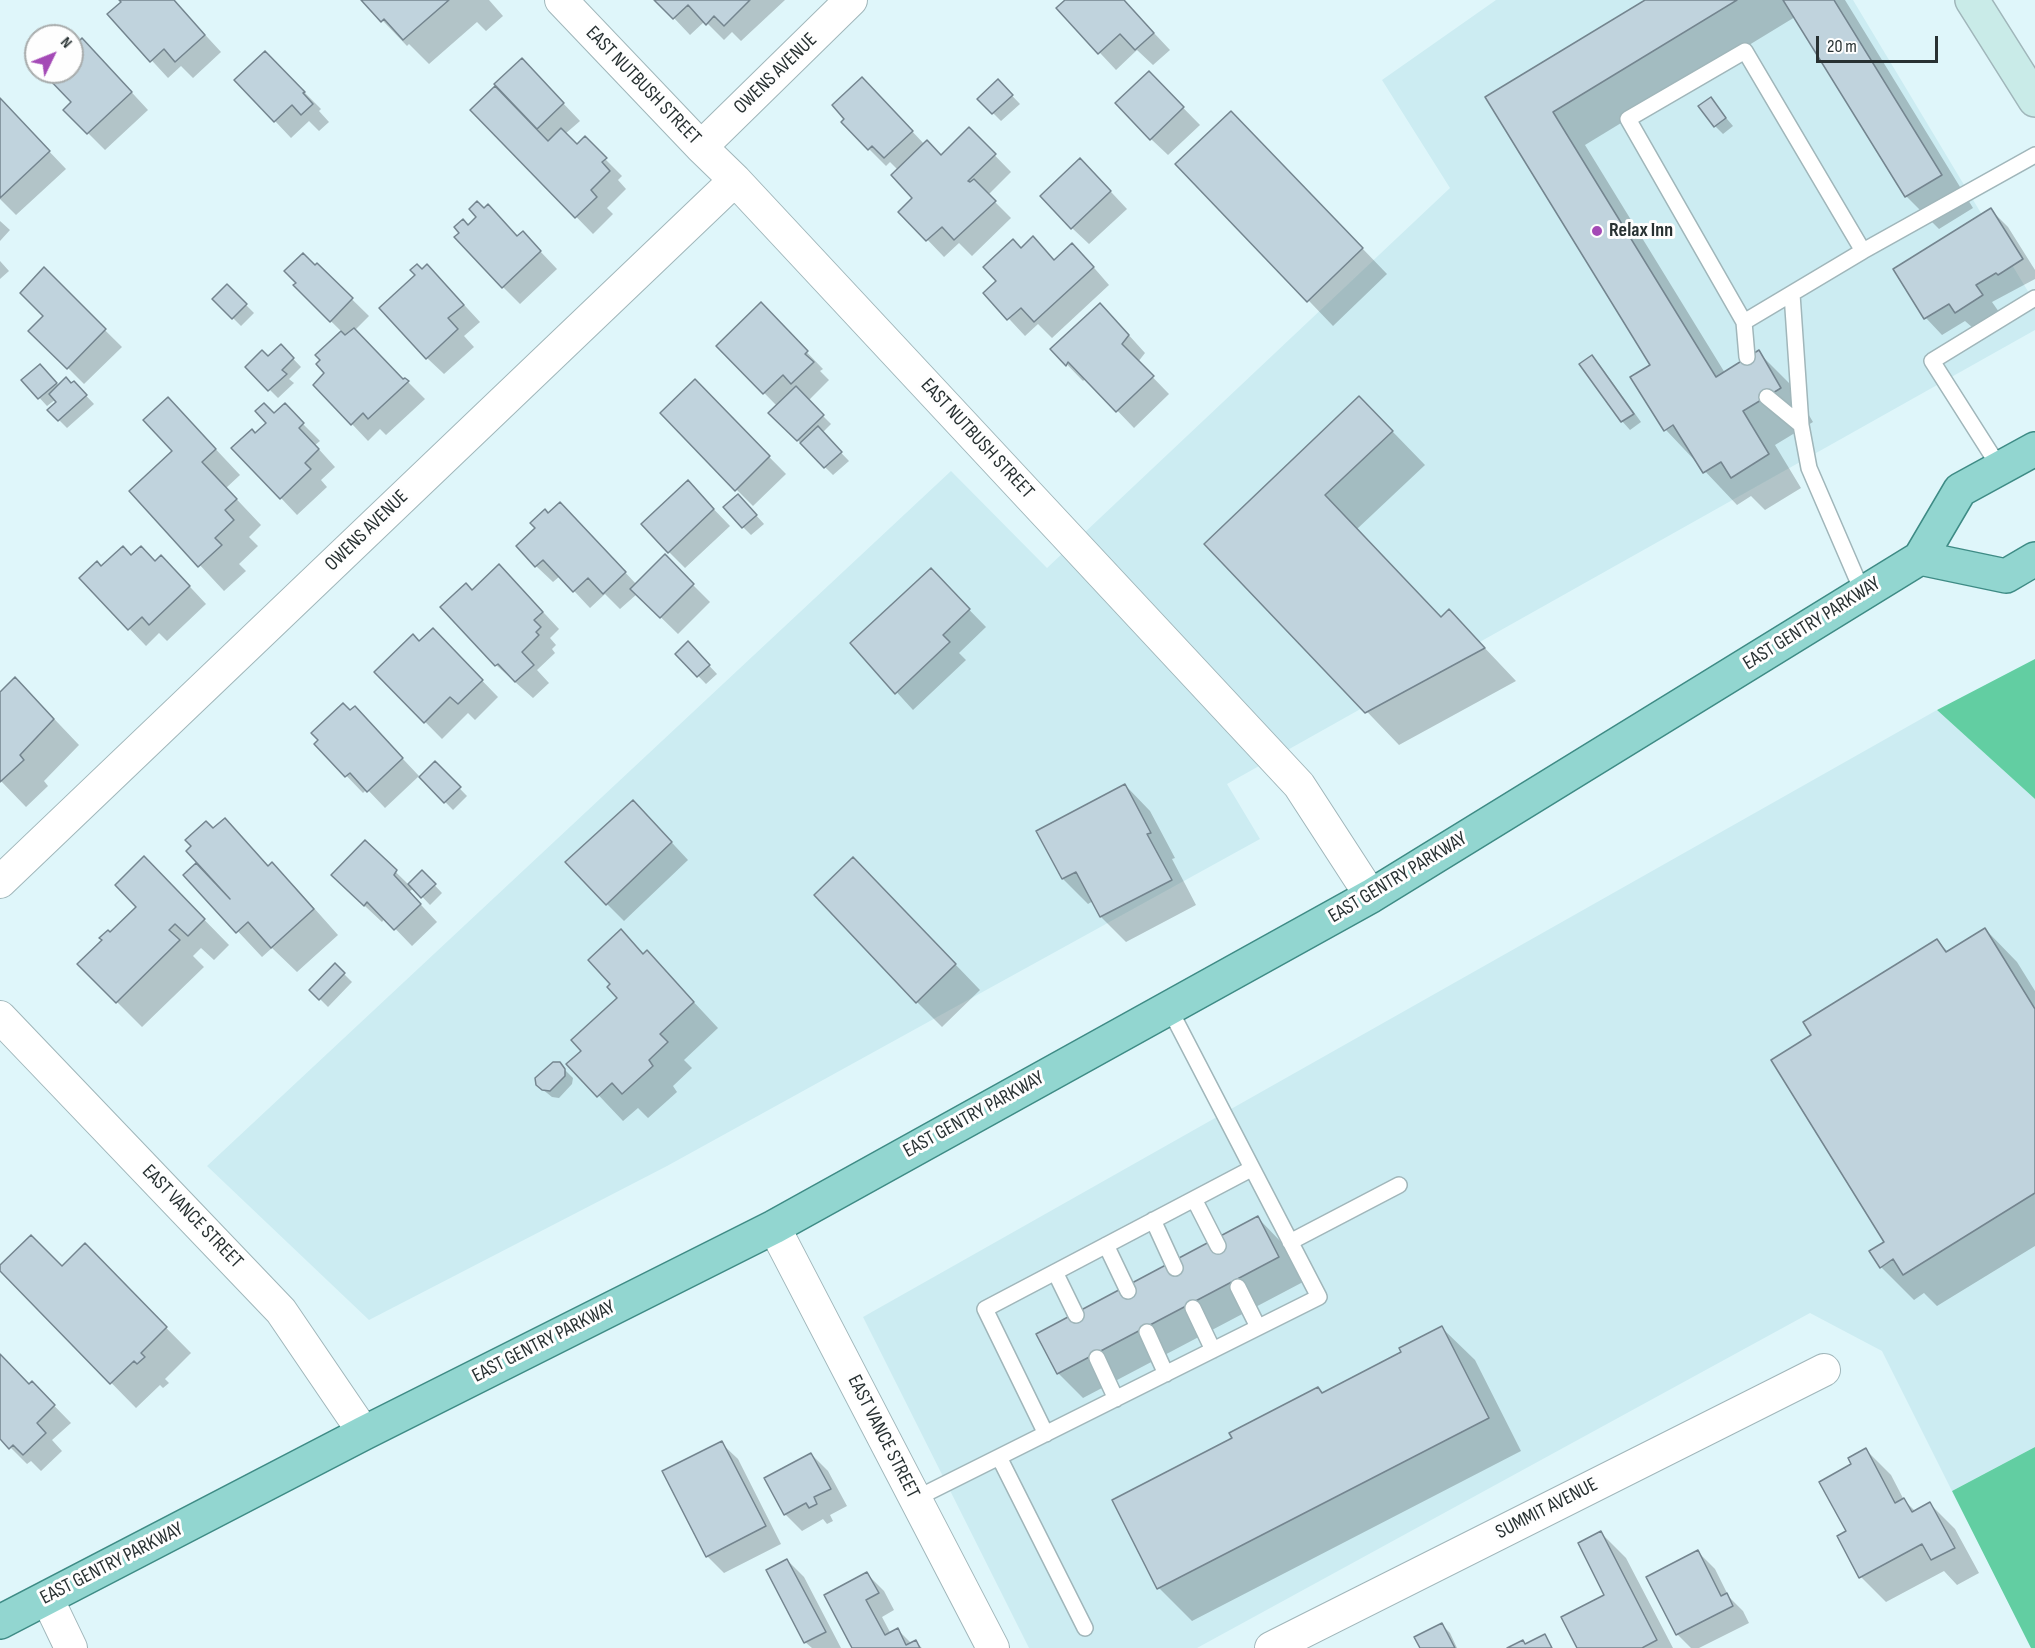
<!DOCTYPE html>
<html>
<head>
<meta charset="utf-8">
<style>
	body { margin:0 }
	#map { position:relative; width:2035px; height:1648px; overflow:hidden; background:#dff6fa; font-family:"Sofia Sans Condensed",sans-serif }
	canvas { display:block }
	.north { position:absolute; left:24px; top:24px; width:60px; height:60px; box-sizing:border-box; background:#fefefe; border:2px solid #a8acac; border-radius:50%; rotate:47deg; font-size:16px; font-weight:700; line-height:24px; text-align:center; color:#283132 }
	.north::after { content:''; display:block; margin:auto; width:21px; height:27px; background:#a44ab6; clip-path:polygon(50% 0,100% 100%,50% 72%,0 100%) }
	.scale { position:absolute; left:1816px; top:36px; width:122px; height:27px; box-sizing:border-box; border:3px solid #283132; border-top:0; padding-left:8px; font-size:18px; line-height:21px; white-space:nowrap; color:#283132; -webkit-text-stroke:4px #fefefe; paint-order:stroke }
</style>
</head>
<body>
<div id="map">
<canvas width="2035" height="1648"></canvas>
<div class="north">N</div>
<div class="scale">20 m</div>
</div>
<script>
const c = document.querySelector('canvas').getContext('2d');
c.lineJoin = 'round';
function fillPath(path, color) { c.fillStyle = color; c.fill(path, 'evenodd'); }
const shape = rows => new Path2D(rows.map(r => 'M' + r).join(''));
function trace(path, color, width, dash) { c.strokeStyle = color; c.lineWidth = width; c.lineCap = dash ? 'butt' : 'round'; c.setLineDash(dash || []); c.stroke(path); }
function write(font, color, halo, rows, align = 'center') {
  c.font = font + ' "Sofia Sans Condensed",sans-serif'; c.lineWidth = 6; c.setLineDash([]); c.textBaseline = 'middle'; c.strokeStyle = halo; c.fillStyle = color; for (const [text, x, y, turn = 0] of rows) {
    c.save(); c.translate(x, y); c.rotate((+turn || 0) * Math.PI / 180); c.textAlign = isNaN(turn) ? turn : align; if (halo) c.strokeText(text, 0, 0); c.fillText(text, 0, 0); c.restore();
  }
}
const built = shape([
	[1496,0,1853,0,2035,303,2035,330,1227,784,1260,839,667,1166,369,1320,207,1166,951,471,1047,568,1450,188,1382,80],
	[1937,710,2035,799,2035,1447,1952,1491,1882,1351,1810,1313,1197,1648,1029,1648,863,1317]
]);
const forest = shape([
	[2035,659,2035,799,1937,710],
	[2035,1447,2035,1648,2031,1648,1952,1491]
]);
const shadow = shape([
	[121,0,173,0,221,52,193,78,181,66,168,78,109,14,123,2],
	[363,0,489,0,503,16,486,31,477,22,429,64,409,44,407,46],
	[657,0,785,0,741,41,732,32,724,40,705,21,690,35],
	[1067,0,1123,0,1170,50,1153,65,1137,50,1116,70,1058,8],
	[1648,0,1845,0,1973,208,1939,229,1906,196,1795,17,1585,145,1725,373,1758,352,1791,385,1813,422,1775,445,1801,488,1765,510,1751,496,1737,505,1666,430,1633,377,1652,365,1487,98],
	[72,50,99,57,148,110,105,150,65,110,74,102,49,72,72,72],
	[265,53,321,109,319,111,329,122,319,131,309,121,291,138,275,121],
	[522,60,580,121,565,134,577,146,585,139,622,176,618,180,626,189,607,208,613,214,593,234,472,110],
	[1149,73,1200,125,1168,155,1151,139],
	[998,81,1020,104,1001,121,979,99],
	[879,96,925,145,941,156,969,129,1011,172,988,195,1011,218,972,256,959,243,944,257,901,212,914,199,898,170,890,162,886,166,869,149],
	[1710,99,1733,126,1723,134,1715,126],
	[0,100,66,169,16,215,0,199],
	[1256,138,1387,274,1333,326,1178,164],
	[1097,177,1127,209,1089,244,1072,228],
	[1991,210,2008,227,2035,270,2035,279,1992,302,1999,312,1973,328,1965,321,1942,335,1926,318,1895,269],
	[0,221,10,230,0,241],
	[468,226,518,238,539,250,557,269,520,304,503,287],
	[1033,239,1055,261,1089,262,1109,285,1052,338,1038,324,1025,336,985,293,998,281,1022,249],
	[0,261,9,271,0,279],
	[317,265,369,316,354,331,403,381,408,382,425,399,386,435,380,429,368,441,352,424,322,360,317,355,342,332,295,286],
	[44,270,122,347,84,384,31,331,45,316],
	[422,270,444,283,480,322,464,336,474,347,444,374,427,358],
	[227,286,254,313,241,326,214,299],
	[761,305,823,369,820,371,829,380,808,401,831,424,822,433,849,461,833,475,770,413,777,406,718,346],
	[1117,322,1145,353,1138,362,1169,394,1134,428,1086,378,1083,381,1052,349],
	[281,346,301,367,289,379,294,383,278,398,247,367,268,358],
	[1592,357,1600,365,1641,422,1630,430,1622,421,1581,365],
	[48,374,59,386,74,383,94,404,67,428,49,410,58,402,56,399,47,406,23,380],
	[694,381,786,474,753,506,736,489],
	[301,422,320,441,315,445,335,467,321,480,327,487,297,515,281,498,255,435],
	[193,425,240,475,226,488,261,525,249,537,258,546,239,564,246,571,224,591,131,491,174,451],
	[1392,431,1425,465,1357,529,1442,619,1481,644,1516,681,1399,745,1206,544],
	[704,499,730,526,685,568,669,552],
	[746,504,764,524,751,535,743,527],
	[549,515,577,521,637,585,665,557,710,602,678,634,637,594,620,609,605,594,590,608,560,576,553,582,536,566],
	[131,557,156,563,178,574,206,604,167,641,159,633,146,646,81,578,102,568],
	[516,583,559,629,550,638,556,645,552,649,555,653,537,670,549,683,533,698,496,665,442,607,472,592],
	[947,587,986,627,959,653,966,660,913,710,852,643],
	[433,630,498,697,475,720,468,713,442,739,376,672,419,643],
	[688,643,717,674,706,684,677,654],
	[0,694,40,704,79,745,44,781,48,786,26,807,0,780],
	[350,712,371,725,419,776,385,808,367,789,363,793,316,744],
	[435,763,467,796,453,810,421,777],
	[1125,785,1150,811,1175,858,1172,859,1196,905,1126,942,1101,917,1093,901,1088,904,1063,879,1038,832],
	[649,818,688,860,624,921,607,904],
	[225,820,269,867,272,864,297,889,338,935,297,972,272,948,262,957,185,875,219,888,221,886,193,847],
	[365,842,409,885,422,872,442,893,430,905,414,888,409,892,437,922,412,946,385,918,382,922,350,892],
	[144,858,229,945,214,960,201,948,193,956,204,967,142,1027,79,964,138,907],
	[878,884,980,990,942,1027,917,1002],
	[1985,929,2017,962,2035,991,2035,1246,1937,1306,1924,1293,1914,1300,1881,1267,1937,941,1948,952],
	[621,931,644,955,647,952,718,1028,684,1060,692,1068,673,1086,677,1092,648,1118,638,1108,623,1121,569,1064,583,1051,619,998,612,984],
	[335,965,352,982,328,1007,311,990],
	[559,1064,573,1078,572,1084,559,1098,552,1097,537,1085],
	[1258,1218,1283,1244,1303,1282,1083,1398,1058,1373],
	[0,1267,110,1271,191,1353,165,1379,169,1383,163,1388,160,1385,136,1408,0,1269],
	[1442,1328,1475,1360,1521,1451,1192,1621,1159,1588,1234,1439,1318,1389,1324,1394,1403,1353],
	[0,1356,29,1386,32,1383,71,1423,52,1440,62,1451,41,1471,31,1461,27,1464,0,1437],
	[721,1443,738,1459,781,1544,724,1573,707,1556],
	[1866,1450,1891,1475,1904,1500,1916,1512,1930,1504,1955,1529,1979,1573,1957,1585,1944,1571,1886,1602,1861,1577,1848,1532,1853,1465],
	[811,1454,828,1471,847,1506,830,1515,833,1521,827,1524,823,1519,802,1531,785,1514],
	[1601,1533,1626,1558,1673,1648,1579,1648,1606,1595],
	[1698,1552,1715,1569,1729,1597,1743,1611,1749,1623,1699,1648,1691,1648,1677,1634],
	[787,1560,804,1577,841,1648,812,1648,805,1642],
	[867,1574,884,1591,894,1610,882,1617,891,1634,898,1630,912,1644,915,1642,922,1648,853,1648],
	[1442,1625,1450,1633,1457,1648,1421,1648]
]);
const building = shape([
	[119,0,174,0,205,35,175,62,164,49,150,62,107,14,121,2,119,0],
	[361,0,449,0,403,40,384,19,381,22,361,0],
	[654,0,750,0,724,26,714,16,706,25,688,5,673,19,654,0],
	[1065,0,1124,0,1154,33,1135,50,1120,34,1098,54,1056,8,1065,0],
	[1645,0,1737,0,1553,112,1716,377,1759,350,1781,388,1743,411,1769,454,1731,478,1721,462,1703,473,1673,425,1664,431,1630,377,1650,365,1485,97,1645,0],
	[1783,0,1834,0,1942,175,1905,197,1783,0],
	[82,38,132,92,87,134,63,110,71,102,44,74,47,72,72,72,72,48,82,38],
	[265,51,305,92,303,93,313,104,301,115,292,105,274,122,234,80,265,51],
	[522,58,564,103,537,129,494,84,522,58],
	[1149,71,1184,107,1150,140,1115,103,1149,71],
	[862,77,913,131,884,158,872,146,868,150,841,122,844,119,832,105,862,77],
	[998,79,1013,95,992,114,977,99,998,79],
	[495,86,548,141,561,128,577,144,585,136,607,158,602,162,610,171,591,190,597,197,575,218,470,110,495,86],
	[1711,97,1726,118,1714,127,1698,106,1711,97],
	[0,98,50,151,0,198,0,98],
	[1231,111,1363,248,1307,302,1175,164,1231,111],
	[969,127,996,154,968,181,970,182,974,179,996,201,954,240,942,227,926,241,898,212,912,198,891,175,927,140,941,155,969,127],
	[1080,158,1111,191,1071,229,1040,196,1080,158],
	[477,201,484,208,488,204,517,236,523,231,541,251,502,288,454,237,459,233,454,227,463,219,468,225,476,217,469,209,477,201],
	[1991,208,2023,259,1998,275,1996,273,1976,285,1983,295,1955,313,1949,304,1924,319,1893,269,1991,208],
	[1033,236,1054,260,1072,243,1094,267,1034,322,1021,308,1007,320,983,293,996,281,983,267,1013,239,1021,248,1033,236],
	[303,253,315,265,317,263,353,298,330,322,293,285,296,283,284,271,303,253],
	[417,264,422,269,427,264,464,305,448,318,458,329,426,359,379,308,415,275,410,270,417,264],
	[44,267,106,329,67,369,28,331,43,316,20,293,44,267],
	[227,284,247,304,232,319,212,299,227,284],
	[761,302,808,351,805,354,814,362,791,384,783,375,763,394,716,346,761,302],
	[1100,303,1129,335,1122,344,1154,376,1116,412,1068,362,1066,366,1050,349,1100,303],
	[354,328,403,379,405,378,409,381,368,419,363,413,351,425,313,385,324,373,316,364,320,360,315,355,341,331,345,335,354,328],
	[281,344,294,358,282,370,287,374,268,391,245,367,262,350,268,356,281,344],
	[1592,355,1634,414,1621,422,1579,364,1592,355],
	[40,364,57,383,38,399,21,380,40,364],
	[66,377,71,383,74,381,87,395,58,421,47,410,56,402,49,394,66,377],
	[695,379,770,456,735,491,660,413,695,379],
	[796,386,824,415,797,441,768,413,796,386],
	[1359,396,1393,431,1325,495,1441,617,1449,609,1485,648,1365,713,1204,544,1359,396],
	[168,397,216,449,202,462,237,499,225,510,234,520,215,538,222,545,198,567,129,491,172,451,143,420,168,397],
	[264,403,274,413,285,403,304,423,299,428,319,449,305,463,311,469,280,499,231,448,252,429,255,433,266,423,255,411,264,403],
	[818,426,842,452,824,468,800,443,818,426],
	[688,480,714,509,668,553,641,524,688,480],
	[738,494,757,515,742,528,723,507,738,494],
	[560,502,626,572,603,594,588,578,573,592,543,560,535,567,516,546,535,528,530,523,545,509,548,513,560,502],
	[123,546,131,555,141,546,155,561,161,555,190,586,149,625,142,617,128,630,79,578,97,561,101,566,123,546],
	[665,554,694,584,660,618,630,589,665,554],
	[499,564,543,612,534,620,541,627,536,632,539,635,522,652,534,665,515,682,498,664,495,666,440,607,466,583,472,590,499,564],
	[931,568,970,609,943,635,950,642,895,694,850,643,931,568],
	[433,628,483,680,458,704,450,697,424,723,374,672,413,634,419,641,433,628],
	[688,641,710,665,697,677,675,654,688,641],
	[15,677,54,719,20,755,24,760,0,782,0,692,15,677],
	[343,703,350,710,355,706,403,758,367,792,350,773,345,777,314,744,318,740,311,733,343,703],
	[435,761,461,787,444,803,419,777,435,761],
	[1125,784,1151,833,1147,834,1172,880,1100,917,1076,872,1062,879,1036,831,1125,784],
	[633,800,672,842,606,905,565,862,633,800],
	[225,818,268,866,272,862,314,909,271,948,248,922,236,933,183,875,196,863,230,899,186,851,191,846,185,840,206,821,213,828,225,818],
	[365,840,397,870,394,875,421,904,394,930,367,902,364,906,331,875,365,840],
	[144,856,205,919,188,936,175,924,169,930,180,940,116,1003,77,964,102,940,99,938,108,930,110,932,136,907,115,885,144,856],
	[853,857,956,964,916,1003,814,895,853,857],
	[422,870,436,884,421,898,408,884,422,870],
	[1985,928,2035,1009,2035,1193,1903,1275,1893,1259,1880,1268,1869,1251,1884,1242,1771,1060,1811,1035,1803,1022,1937,939,1946,952,1985,928],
	[621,929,643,954,647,950,694,1002,660,1034,668,1042,649,1060,653,1066,622,1094,612,1083,597,1097,566,1064,581,1051,571,1040,617,998,607,987,610,984,588,960,621,929],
	[335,963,345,973,319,1000,309,990,335,963],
	[553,1062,560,1062,565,1069,565,1076,550,1091,542,1090,536,1085,535,1078,553,1062],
	[1258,1216,1279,1257,1057,1374,1036,1334,1258,1216],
	[31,1235,62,1266,85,1243,167,1327,141,1353,145,1357,137,1364,134,1361,110,1384,0,1271,0,1265,31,1235],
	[1442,1326,1489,1418,1157,1589,1112,1500,1232,1438,1229,1433,1318,1387,1322,1393,1401,1352,1399,1348,1442,1326],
	[0,1354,29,1384,32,1381,55,1405,37,1423,46,1433,23,1455,13,1445,9,1449,0,1439,0,1354],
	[722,1441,766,1526,706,1557,662,1471,722,1441],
	[1866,1448,1895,1503,1904,1498,1912,1512,1930,1502,1955,1548,1931,1560,1922,1544,1859,1578,1837,1536,1846,1531,1819,1482,1851,1464,1848,1458,1866,1448],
	[811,1453,831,1489,814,1497,817,1504,809,1508,806,1503,784,1515,764,1478,811,1453],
	[1601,1531,1657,1640,1642,1648,1577,1648,1561,1617,1604,1595,1578,1543,1601,1531],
	[1698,1550,1721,1596,1727,1593,1733,1606,1676,1635,1646,1577,1698,1550],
	[787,1559,826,1632,804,1643,766,1570,787,1559],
	[867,1572,879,1593,866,1600,885,1635,898,1628,906,1645,916,1640,920,1648,852,1648,824,1595,867,1572],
	[1442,1623,1455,1648,1420,1648,1414,1637,1442,1623],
	[1545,1634,1552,1648,1507,1648,1523,1640,1525,1644,1545,1634]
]);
const lane = shape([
	[1863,251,1745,51,1628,119,1744,322,1863,251,2035,155],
	[1792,294,1801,425,1809,468,1863,593],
	[1744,322,1747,357],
	[1767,397,1801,425],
	[2000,468,1932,361,2035,298],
	[1194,1199,1218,1246],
	[1153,1220,1175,1268],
	[1290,1242,1399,1185],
	[1106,1245,1128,1291],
	[1055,1272,1076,1315],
	[1238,1287,1258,1327],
	[1193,1308,1213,1350],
	[1147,1332,1166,1374],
	[1097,1358,1116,1399],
	[1046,1434,985,1309,1251,1169],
	[999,1457,1085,1628],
	[915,1499,1319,1297,1169,1008]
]);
const street = shape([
	[561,0,701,147,735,180,1299,785,1371,896],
	[701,147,851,0],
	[0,882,735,180],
	[0,1017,281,1311,364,1433],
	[774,1227,993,1648],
	[47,1598,71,1648],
	[1271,1648,1824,1370]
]);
const secondary = shape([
	[1972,0,2035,100]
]);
const primary = shape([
	[1920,558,2006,576,2035,559],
	[0,1622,364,1433,774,1227,1371,896,1920,558,1960,490,2035,449]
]);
const markers = [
	[1597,231,6,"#a44ab6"]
];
const streetNames = [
	["OWENS AVENUE",776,74,-44],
	["EAST NUTBUSH STREET",643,86,46],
	["EAST NUTBUSH STREET",977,439,47],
	["OWENS AVENUE",367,531,-44],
	["EAST GENTRY PARKWAY",1812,624,-32],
	["EAST GENTRY PARKWAY",1398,878,-31],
	["EAST GENTRY PARKWAY",974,1115,-29],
	["EAST VANCE STREET",192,1217,46],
	["EAST GENTRY PARKWAY",544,1342,-27],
	["EAST VANCE STREET",883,1437,63],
	["SUMMIT AVENUE",1547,1509,-27],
	["EAST GENTRY PARKWAY",112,1564,-27]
];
const poiNames = [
	["Relax Inn",1609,231]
];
fillPath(built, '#ccecf2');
fillPath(forest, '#62cea2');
fillPath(shadow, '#0003');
fillPath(building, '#c0d3dd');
trace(building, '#74858f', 1.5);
trace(lane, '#a0b6ba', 18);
trace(street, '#a0b6ba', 34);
trace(secondary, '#a0b6ba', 36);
trace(primary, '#3e8b85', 36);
trace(lane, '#fff', 15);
trace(street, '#fff', 32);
trace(secondary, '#c9ebe8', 33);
trace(primary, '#92d6d0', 33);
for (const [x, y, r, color] of markers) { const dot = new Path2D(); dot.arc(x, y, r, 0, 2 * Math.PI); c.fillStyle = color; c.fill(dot); trace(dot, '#fefefe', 2); }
write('20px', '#283132', '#fefefe', streetNames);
write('bold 20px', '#283132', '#fefefe', poiNames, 'left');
</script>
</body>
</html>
